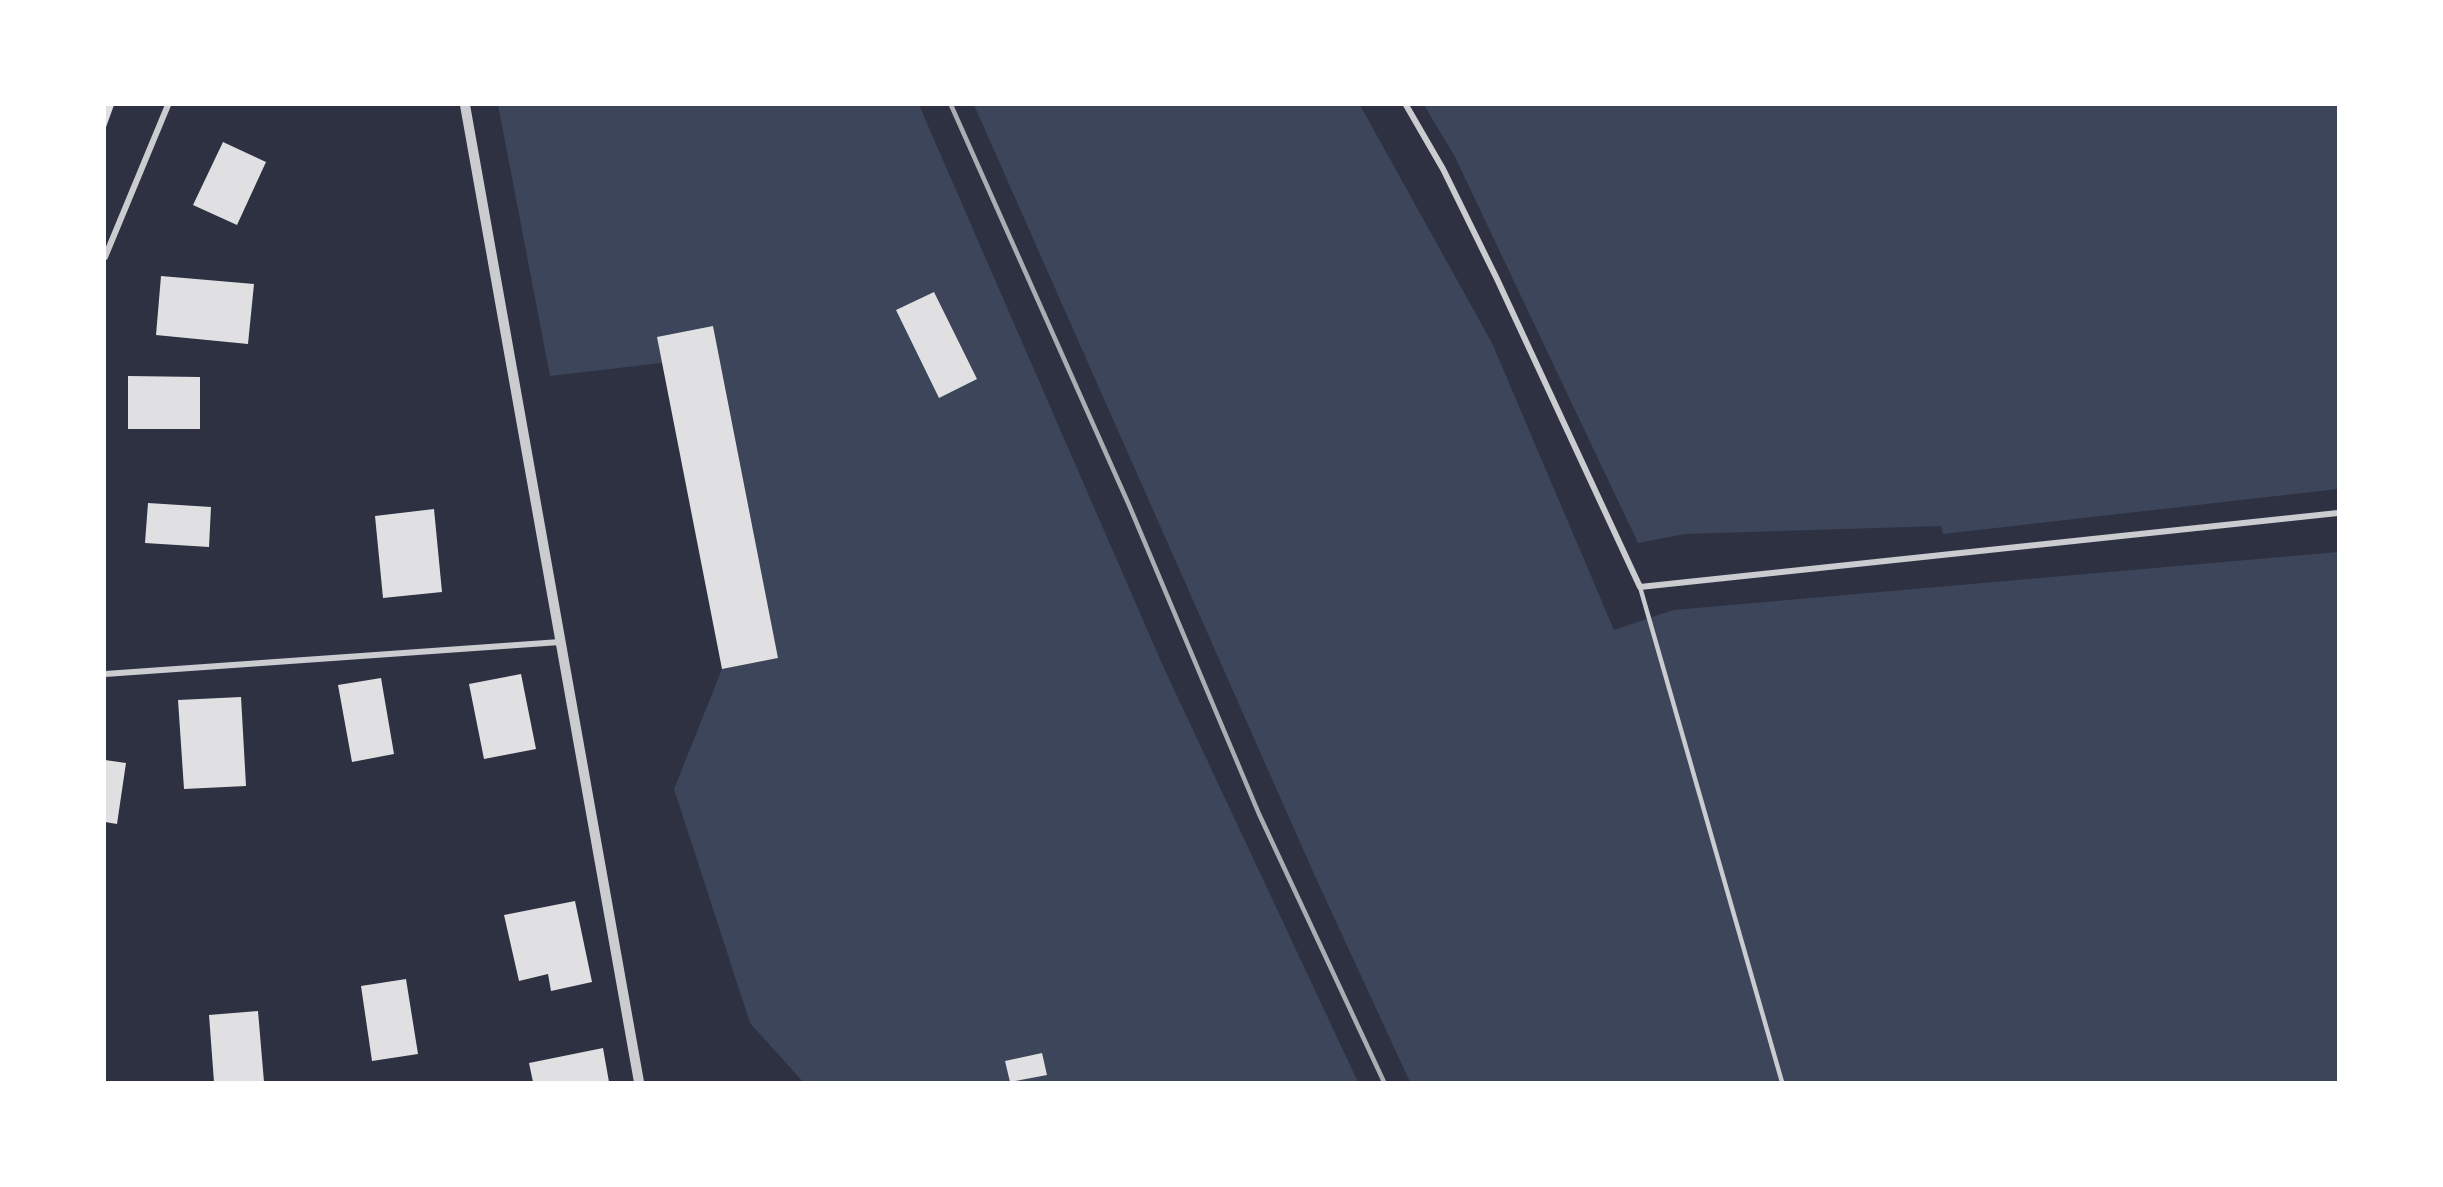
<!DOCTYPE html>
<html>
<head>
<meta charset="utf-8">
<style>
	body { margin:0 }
	#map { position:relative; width:2443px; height:1187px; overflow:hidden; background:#2d3142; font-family:"Nunito Sans",sans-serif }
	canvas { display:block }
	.frame { position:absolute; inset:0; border:106px solid #fff; pointer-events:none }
</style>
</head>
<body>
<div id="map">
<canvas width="2443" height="1187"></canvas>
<div class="frame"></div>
</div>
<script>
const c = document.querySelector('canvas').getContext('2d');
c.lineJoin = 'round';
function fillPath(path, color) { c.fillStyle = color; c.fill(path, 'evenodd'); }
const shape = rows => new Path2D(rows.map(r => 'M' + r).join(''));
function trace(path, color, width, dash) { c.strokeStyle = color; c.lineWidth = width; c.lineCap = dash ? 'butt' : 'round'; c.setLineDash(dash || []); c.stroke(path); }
const green = shape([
	[498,105,919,105,1163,666,1358,1082,803,1082,750,1023,674,789,722,669,778,658,713,326,662,363,550,376],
	[974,105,1360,105,1492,343,1614,630,1673,610,2338,552,2338,1082,1410,1082,1314,874],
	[1424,105,2338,105,2338,489,1943,534,1941,526,1685,534,1638,543,1455,157]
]);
const building = shape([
	[105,105,114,105,105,130],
	[223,142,266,162,237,225,193,205],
	[161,276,254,284,248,344,156,335],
	[934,292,977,379,939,398,896,310],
	[713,326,778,658,722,669,657,337],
	[128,376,200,377,200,429,128,429],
	[148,503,211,507,209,547,145,543],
	[434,509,442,592,383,598,375,516],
	[521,674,536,749,484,759,469,684],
	[381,678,394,754,352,762,338,685],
	[241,697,246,786,184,789,178,700],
	[105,760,126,763,117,824,105,822],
	[575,901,592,982,551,991,548,974,519,981,504,915],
	[406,979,418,1054,372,1061,361,986],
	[258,1011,264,1082,214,1082,209,1015],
	[603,1048,609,1082,533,1082,529,1063],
	[1042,1053,1047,1075,1010,1082,1005,1061]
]);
const service = shape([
	[1640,587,1782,1082]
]);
const minor = shape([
	[1406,105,1443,169,1497,279,1640,587,2338,513],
	[105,257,168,105],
	[105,674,560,642]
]);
const tertiary = shape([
	[465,105,639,1082]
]);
const rail = shape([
	[951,105,1129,505,1259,814,1384,1082]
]);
fillPath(green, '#3c4559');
fillPath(building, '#e0e0e3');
trace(service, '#caccd0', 4.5);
trace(minor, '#caccd0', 6);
trace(tertiary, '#caccd0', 10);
trace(rail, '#abadb3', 4.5);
</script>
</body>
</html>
